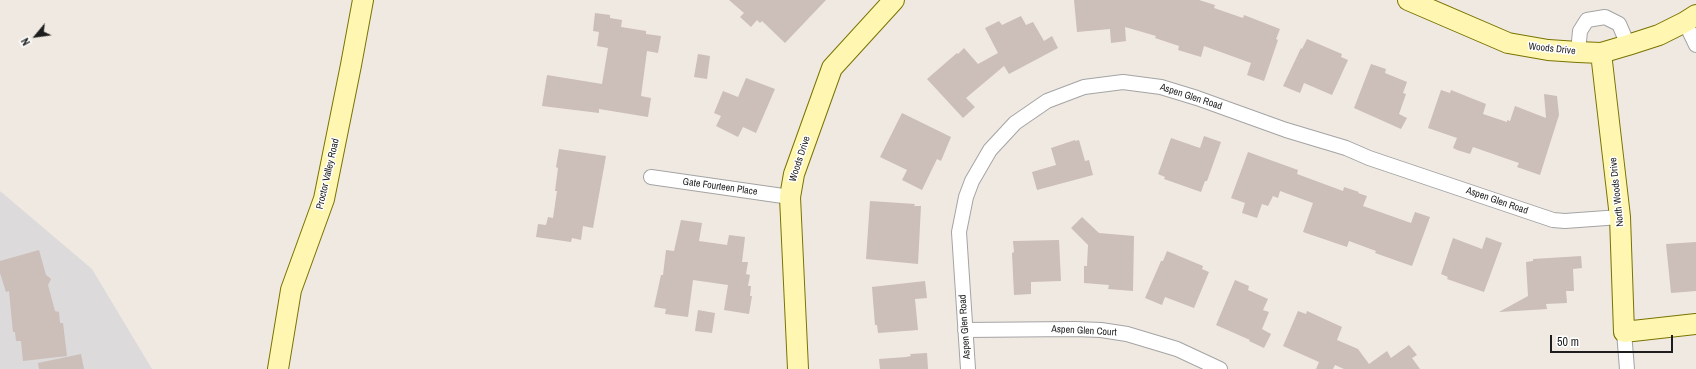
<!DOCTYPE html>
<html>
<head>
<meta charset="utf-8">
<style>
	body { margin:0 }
	#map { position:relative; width:1696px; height:369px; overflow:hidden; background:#f0e9e2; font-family:"Archivo Narrow",sans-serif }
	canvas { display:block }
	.north { position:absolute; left:16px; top:16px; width:40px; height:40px; -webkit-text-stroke:3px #fff; paint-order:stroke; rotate:241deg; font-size:11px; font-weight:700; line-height:16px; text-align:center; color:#1d1d1d }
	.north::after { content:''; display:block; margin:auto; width:14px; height:18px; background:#1d1d1d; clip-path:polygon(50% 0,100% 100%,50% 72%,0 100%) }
	.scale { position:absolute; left:1550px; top:335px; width:123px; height:18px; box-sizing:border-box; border:2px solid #1d1d1d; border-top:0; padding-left:5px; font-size:12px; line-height:14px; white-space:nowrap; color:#1d1d1d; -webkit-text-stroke:3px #fff; paint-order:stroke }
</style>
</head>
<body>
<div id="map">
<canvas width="1696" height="369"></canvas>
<div class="north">N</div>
<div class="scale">50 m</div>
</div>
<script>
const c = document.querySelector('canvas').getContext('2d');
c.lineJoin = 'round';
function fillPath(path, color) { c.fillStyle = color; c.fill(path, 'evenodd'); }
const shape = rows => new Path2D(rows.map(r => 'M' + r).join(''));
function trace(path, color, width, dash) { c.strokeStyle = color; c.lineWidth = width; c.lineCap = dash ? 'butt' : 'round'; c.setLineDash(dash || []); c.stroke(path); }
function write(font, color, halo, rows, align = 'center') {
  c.font = font + ' "Archivo Narrow",sans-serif'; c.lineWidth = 3; c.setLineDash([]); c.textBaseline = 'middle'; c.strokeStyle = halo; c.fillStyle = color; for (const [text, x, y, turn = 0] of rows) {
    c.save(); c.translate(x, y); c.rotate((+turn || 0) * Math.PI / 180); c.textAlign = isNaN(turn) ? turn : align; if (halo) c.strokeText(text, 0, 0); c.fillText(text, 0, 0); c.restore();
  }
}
const residential = shape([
	[0,191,92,269,152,369,0,369]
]);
const building = shape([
	[729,0,826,0,785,43,762,21,760,23,757,20,751,27,740,17,744,13],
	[1074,0,1199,0,1215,5,1214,8,1243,18,1244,15,1280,29,1276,39,1278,40,1264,81,1247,75,1251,63,1204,46,1201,57,1178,50,1179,46,1155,38,1156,36,1125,27,1126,41,1111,43,1110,29,1077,32],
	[595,13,610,15,610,18,622,20,621,27,646,31,646,34,661,36,658,53,647,51,641,96,651,98,648,117,599,109,599,113,542,106,547,75,602,84,608,48,597,46,599,32,593,31],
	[1021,16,1026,25,1033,22,1044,41,1052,36,1058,48,1009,74,1004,66,966,98,975,107,963,118,927,79,957,53,958,54,964,48,978,64,998,53,985,28,999,21,1002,25],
	[1307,39,1342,54,1341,57,1348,60,1332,95,1304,83,1300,93,1283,86,1301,48,1302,49],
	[698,54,710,56,707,79,694,77],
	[1371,64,1386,69,1385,73,1407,82,1403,93,1406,94,1399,114,1407,118,1401,129,1354,108],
	[746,78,775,89,756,133,743,127,738,137,716,126,721,116,714,113,723,91,738,97],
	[1441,90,1450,93,1451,90,1486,104,1483,114,1507,122,1507,120,1510,121,1515,106,1546,118,1544,94,1557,96,1559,115,1540,175,1517,167,1519,163,1473,147,1470,154,1457,150,1453,148,1457,138,1428,128],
	[902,113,951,137,941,161,937,159,922,190,902,180,907,170,880,157],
	[1204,136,1221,142,1207,181,1205,181,1201,192,1164,179,1165,177,1158,174,1171,138,1200,148],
	[1075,140,1075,141,1079,140,1085,161,1089,160,1093,175,1037,190,1032,172,1056,165,1051,148],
	[559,149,606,156,593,228,583,226,581,240,572,238,571,242,536,237,538,224,546,225,548,217,553,218,557,191,555,191,558,168,556,167],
	[1248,152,1298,170,1297,174,1343,191,1344,187,1359,192,1358,193,1367,196,1363,206,1411,223,1415,212,1430,217,1412,266,1375,253,1376,251,1349,241,1347,247,1303,232,1313,203,1280,191,1278,198,1273,196,1268,206,1262,204,1257,218,1242,213,1245,203,1231,198],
	[870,201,915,204,914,206,921,206,918,264,866,259],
	[1082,217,1099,233,1134,236,1133,291,1108,289,1109,285,1084,283,1084,266,1087,266,1088,245,1071,228],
	[681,220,702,223,699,241,727,245,729,235,745,237,742,262,748,262,746,274,750,275,748,286,751,286,750,296,752,296,749,314,724,310,728,285,693,280,688,317,665,314,666,309,654,307,661,275,663,275,666,250,674,251],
	[1486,237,1502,243,1484,292,1447,279,1448,277,1441,274,1453,238,1482,249],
	[1059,240,1061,281,1031,282,1031,294,1014,295,1012,253,1014,252,1013,241],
	[1696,242,1696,291,1671,293,1666,244],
	[39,250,46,275,51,279,48,285,55,311,59,312,60,323,63,323,67,356,23,361,21,341,16,341,15,332,13,332,9,291,6,292,0,273,0,261],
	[1167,251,1203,266,1202,269,1209,272,1194,308,1165,297,1162,305,1145,298,1161,261,1163,261],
	[1581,256,1582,268,1573,269,1574,291,1566,291,1567,303,1546,304,1547,309,1499,312,1528,296,1526,262,1533,261,1533,259],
	[1235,280,1249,286,1248,290,1268,299,1263,310,1269,312,1262,329,1271,334,1264,348,1249,341,1250,340,1216,325],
	[925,281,927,298,915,299,918,330,878,333,877,325,875,325,872,287],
	[698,310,715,313,712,333,695,331],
	[1298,311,1306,314,1307,311,1342,327,1337,340,1358,349,1369,364,1387,351,1391,358,1409,345,1417,355,1412,358,1420,369,1344,369,1335,365,1333,369,1316,369,1319,362,1283,346],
	[927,353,928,369,880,369,879,359,906,357,911,356,910,354],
	[81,354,84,369,39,369,38,363]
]);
const street = shape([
	[1685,22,1696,45],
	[1578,52,1580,31,1587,20,1605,17,1619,24,1628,45],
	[651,177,790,197],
	[965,330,1075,329,1101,330,1127,334,1177,349,1220,369],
	[1624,332,1627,369],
	[968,369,959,232,966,197,972,181,990,150,1015,123,1047,101,1084,87,1123,82,1161,87,1197,98,1286,130,1346,148,1369,158,1553,220,1565,221,1620,217]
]);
const secondary = shape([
	[1408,0,1508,43,1548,50,1578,52,1601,53,1628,45,1659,35,1685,22,1696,15],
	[1601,53,1620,217,1624,332,1696,324],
	[278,369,291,290,324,199,351,65,363,0],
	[798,369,790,197,794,174,832,68,894,0]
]);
const streetNames = [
	["Woods Drive",1552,49,6],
	["Aspen Glen Road",1191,97,18],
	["Woods Drive",800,159,-72],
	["Proctor Valley Road",328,174,-77],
	["Gate Fourteen Place",720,187,8],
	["North Woods Drive",1617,192,-96],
	["Aspen Glen Road",1497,201,19],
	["Aspen Glen Road",965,327,-94],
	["Aspen Glen Court",1084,331,3]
];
fillPath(residential, '#dcdada');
fillPath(building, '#ccbeb8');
trace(street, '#a4a4a4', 16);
trace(secondary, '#797300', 22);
trace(street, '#fff', 14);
trace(secondary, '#fff7b1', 20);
write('10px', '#1d1d1d', '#fff', streetNames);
</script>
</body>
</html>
